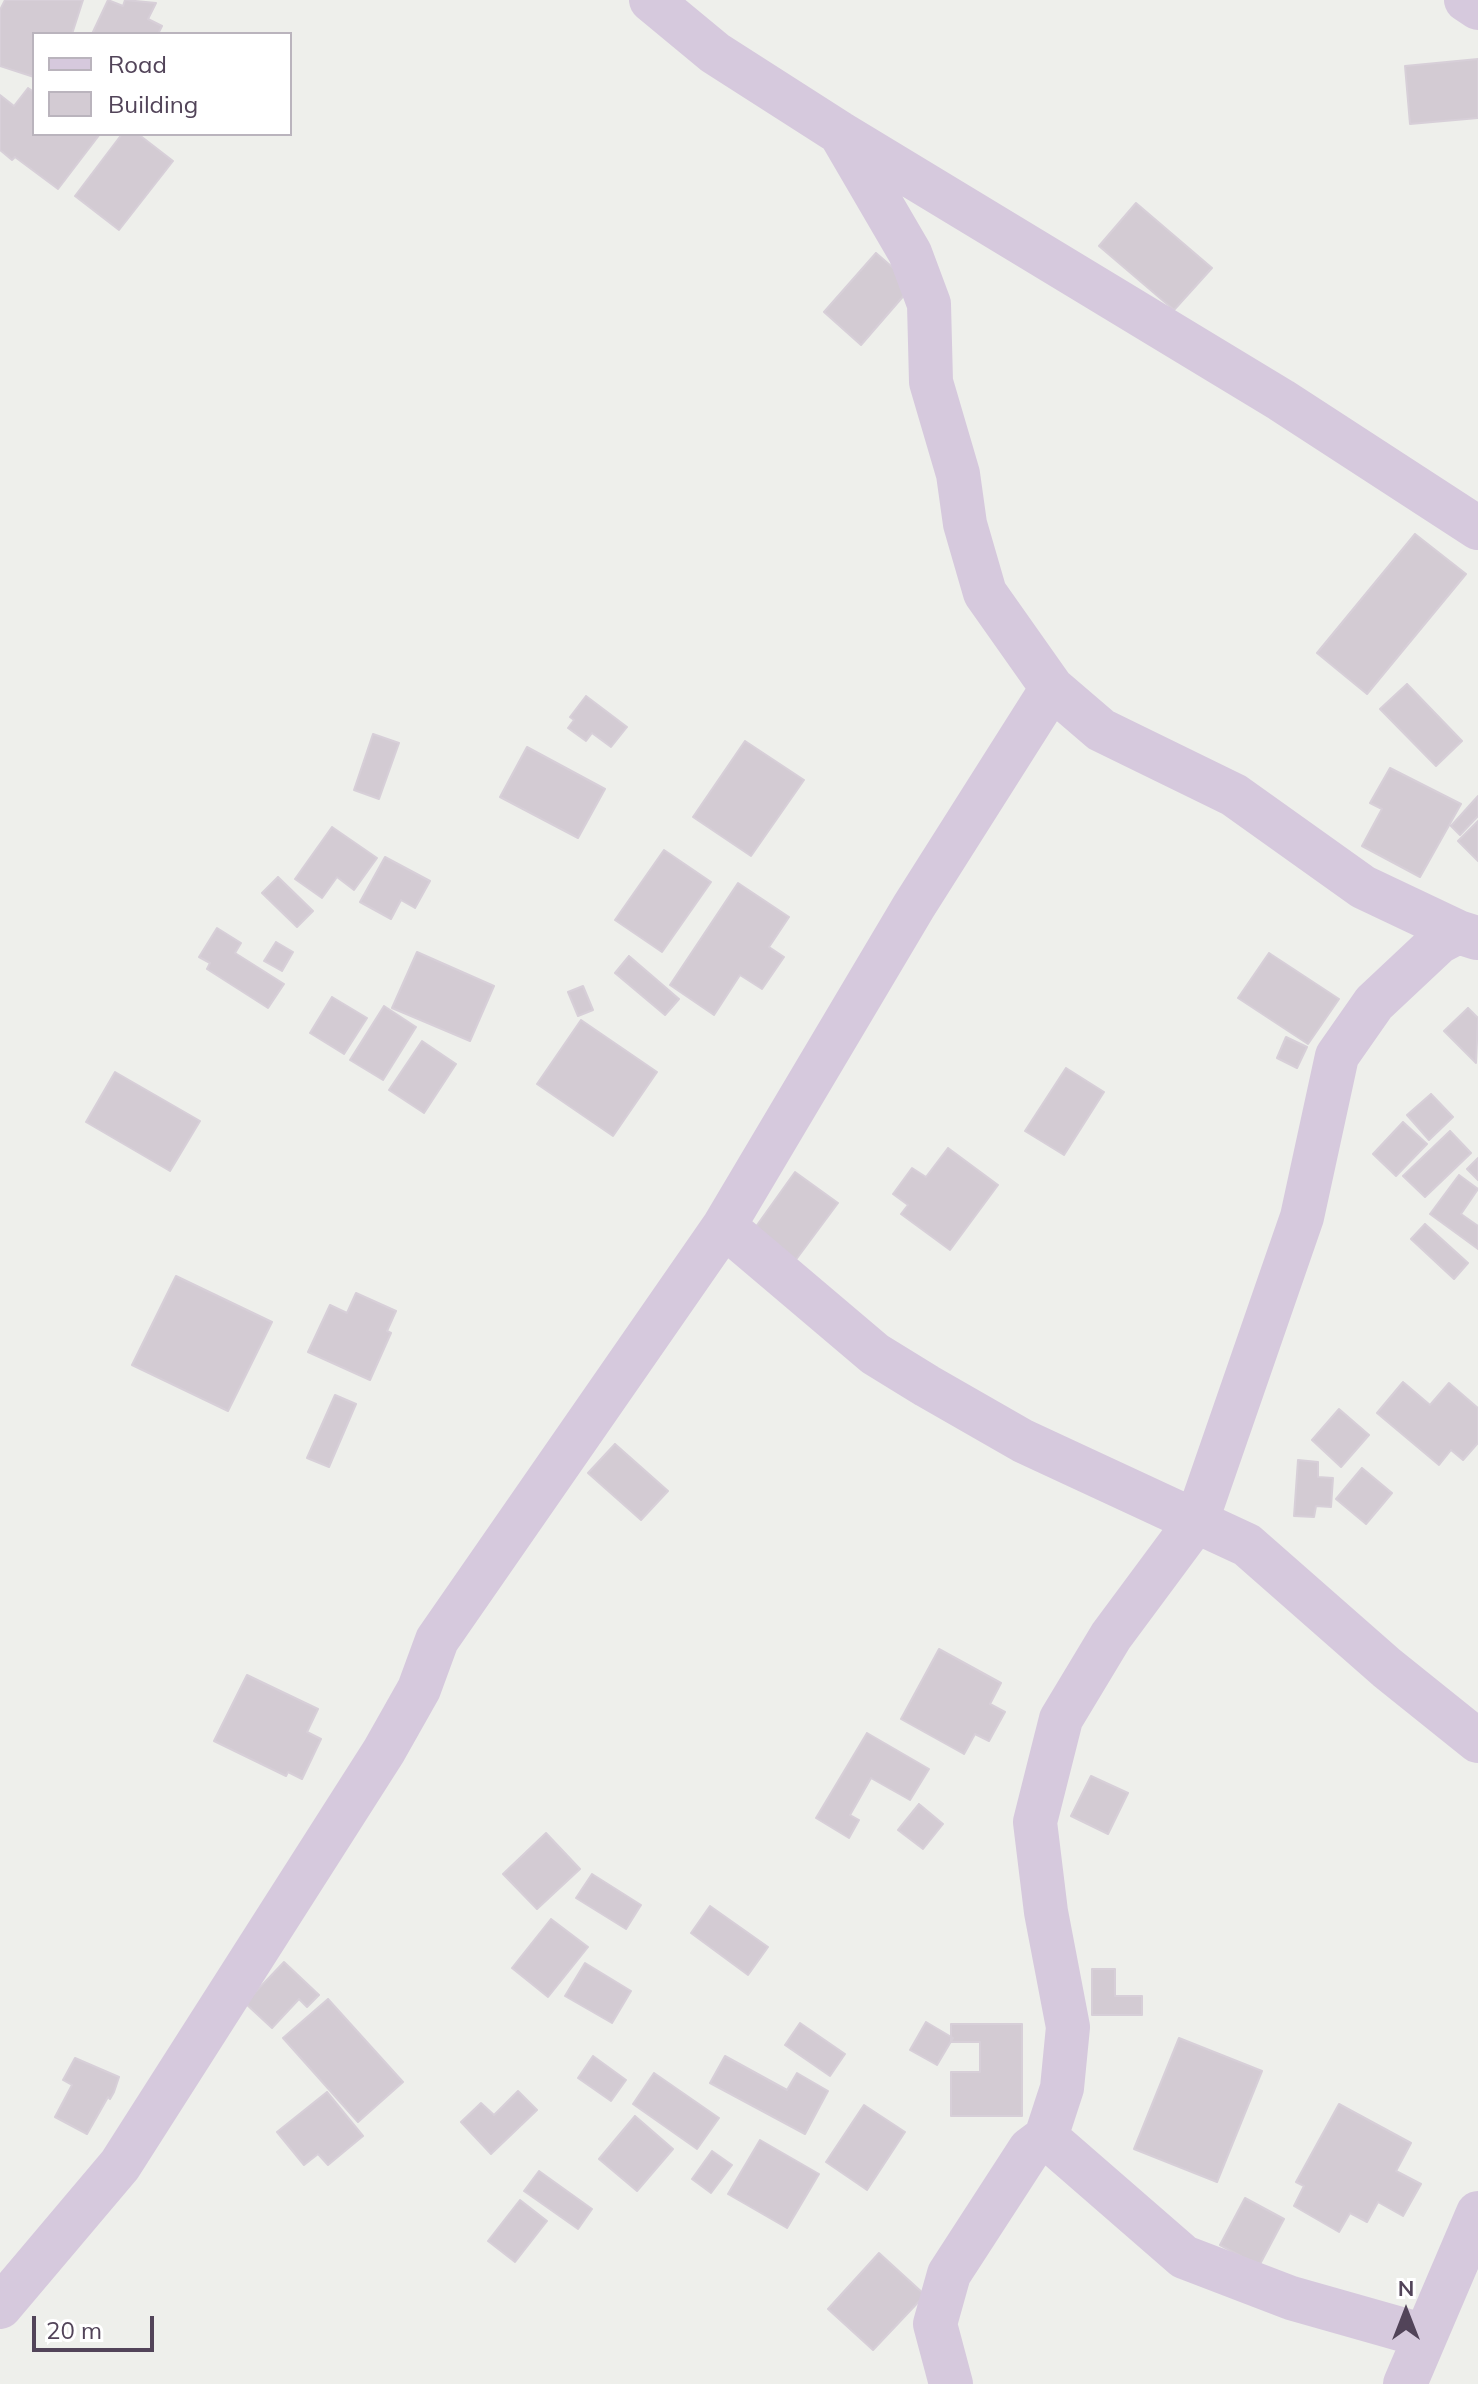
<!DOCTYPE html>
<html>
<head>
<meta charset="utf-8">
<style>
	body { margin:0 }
	#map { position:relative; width:1478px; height:2384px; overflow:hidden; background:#eeefeb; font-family:Mulish,sans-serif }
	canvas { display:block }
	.legend { position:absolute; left:32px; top:32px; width:260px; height:104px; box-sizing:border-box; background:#fff; border:2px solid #bab4bd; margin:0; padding:10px 14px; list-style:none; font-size:24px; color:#524459 }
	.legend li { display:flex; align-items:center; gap:16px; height:40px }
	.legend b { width:40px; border:2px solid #bab4bd }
	.north { position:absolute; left:1366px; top:2272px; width:80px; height:80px; -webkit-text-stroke:6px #fff; paint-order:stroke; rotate:0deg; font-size:22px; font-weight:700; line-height:32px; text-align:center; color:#524459 }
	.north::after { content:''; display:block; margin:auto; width:28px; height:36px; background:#524459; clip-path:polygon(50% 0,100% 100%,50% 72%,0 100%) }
	.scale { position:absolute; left:32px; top:2316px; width:122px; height:36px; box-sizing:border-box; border:4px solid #524459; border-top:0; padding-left:10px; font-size:24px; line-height:28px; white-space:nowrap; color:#524459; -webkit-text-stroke:6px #fff; paint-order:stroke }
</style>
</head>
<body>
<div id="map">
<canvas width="1478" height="2384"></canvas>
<ul class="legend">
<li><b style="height:10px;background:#d6c9dd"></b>Road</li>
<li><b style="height:22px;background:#d3cbd3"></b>Building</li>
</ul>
<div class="north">N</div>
<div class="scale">20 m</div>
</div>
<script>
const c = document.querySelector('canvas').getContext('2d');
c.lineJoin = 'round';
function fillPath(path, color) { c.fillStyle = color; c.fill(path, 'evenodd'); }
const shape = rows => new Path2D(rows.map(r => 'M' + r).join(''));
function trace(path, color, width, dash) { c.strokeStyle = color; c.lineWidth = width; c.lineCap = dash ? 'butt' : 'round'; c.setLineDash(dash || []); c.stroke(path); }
const building = shape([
	[5,0,83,0,72,34,34,34,34,77,0,66,0,10,5,0],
	[108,0,123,6,125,0,156,3,148,19,162,26,158,34,92,34,108,0],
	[1478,59,1478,118,1410,124,1405,66,1478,59],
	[28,88,34,92,34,134,100,134,58,189,15,157,12,160,0,150,0,95,14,106,28,88],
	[122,134,138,134,173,161,119,230,75,196,122,134],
	[1136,203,1212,268,1174,310,1099,246,1136,203],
	[876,253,913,285,861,345,824,312,876,253],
	[1415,534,1466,574,1367,694,1317,653,1415,534],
	[1407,684,1462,741,1436,766,1380,709,1407,684],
	[586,696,627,727,611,747,592,733,586,741,568,728,574,720,570,717,586,696],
	[373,734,399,743,379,799,354,790,373,734],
	[745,741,804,780,751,856,693,817,745,741],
	[527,747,605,789,578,838,500,797,527,747],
	[1390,768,1461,804,1420,877,1362,846,1382,809,1370,803,1390,768],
	[1478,796,1478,816,1460,835,1451,826,1478,796],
	[1478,821,1478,861,1458,841,1478,821],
	[332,827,377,858,354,890,337,877,322,898,295,879,332,827],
	[664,850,711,882,662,952,615,920,664,850],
	[385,857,430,881,415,908,401,900,391,919,360,902,385,857],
	[278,877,313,911,297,927,262,893,278,877],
	[738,883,789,917,769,947,784,957,762,989,740,975,714,1015,670,985,738,883],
	[217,928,241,943,235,953,284,984,268,1008,207,969,210,963,199,957,217,928],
	[276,942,293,952,282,971,264,961,276,942],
	[417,952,494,986,470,1041,392,1008,417,952],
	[1269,953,1339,999,1308,1044,1238,998,1269,953],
	[629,956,679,999,665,1015,615,973,629,956],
	[583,986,593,1010,578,1016,568,992,583,986],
	[332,997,367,1018,344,1054,310,1033,332,997],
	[384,1006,416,1027,383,1080,350,1060,384,1006],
	[1468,1008,1478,1018,1476,1063,1444,1031,1468,1008],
	[581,1020,657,1072,613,1136,537,1084,581,1020],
	[1286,1037,1307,1047,1297,1068,1277,1058,1286,1037],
	[422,1041,456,1064,424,1113,389,1090,422,1041],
	[1066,1068,1104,1092,1064,1155,1025,1131,1066,1068],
	[115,1072,200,1121,170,1171,86,1122,115,1072],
	[1431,1094,1453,1117,1429,1140,1407,1115,1431,1094],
	[1403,1122,1427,1144,1396,1176,1373,1154,1403,1122],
	[1450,1131,1471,1153,1425,1197,1403,1176,1450,1131],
	[948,1148,998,1185,950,1250,901,1214,908,1205,893,1194,912,1168,926,1177,948,1148],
	[1478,1158,1478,1180,1467,1169,1478,1158],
	[795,1172,838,1203,792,1265,750,1235,795,1172],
	[1459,1175,1478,1189,1461,1214,1478,1226,1478,1249,1430,1214,1459,1175],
	[1425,1224,1468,1263,1454,1279,1411,1239,1425,1224],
	[176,1276,272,1322,228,1411,132,1365,176,1276],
	[356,1293,396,1311,387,1331,391,1333,370,1380,308,1352,330,1305,347,1313,356,1293],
	[1403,1382,1430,1405,1449,1383,1478,1408,1478,1443,1463,1460,1451,1450,1439,1465,1377,1413,1403,1382],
	[335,1395,356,1404,329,1467,307,1458,335,1395],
	[1339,1409,1369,1435,1341,1467,1312,1440,1339,1409],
	[615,1444,668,1491,641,1520,588,1473,615,1444],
	[1298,1460,1318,1462,1318,1477,1333,1478,1331,1507,1316,1506,1314,1517,1294,1516,1298,1460],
	[1362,1468,1392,1493,1366,1524,1336,1499,1362,1468],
	[939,1649,1001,1683,990,1704,1005,1712,989,1741,975,1734,964,1754,901,1719,939,1649],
	[247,1675,318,1709,307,1732,321,1739,302,1779,288,1772,286,1776,214,1741,247,1675],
	[867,1733,929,1769,910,1800,871,1778,850,1815,859,1820,849,1838,816,1818,867,1733],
	[1091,1776,1128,1793,1108,1834,1071,1816,1091,1776],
	[919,1804,943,1824,923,1849,898,1830,919,1804],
	[546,1833,580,1869,537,1909,503,1874,546,1833],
	[592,1874,641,1905,626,1929,576,1898,592,1874],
	[710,1906,768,1947,748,1975,691,1933,710,1906],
	[551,1919,588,1947,548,1997,512,1968,551,1919],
	[284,1962,319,1995,307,2007,299,1999,272,2028,245,2003,284,1962],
	[585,1963,631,1991,612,2023,565,1996,585,1963],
	[1092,1969,1115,1969,1115,1996,1142,1996,1142,2015,1092,2015,1092,1969],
	[328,1999,403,2082,358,2122,283,2038,328,1999],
	[926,2022,953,2038,937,2065,910,2050,926,2022],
	[800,2023,845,2054,830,2076,785,2045,800,2023],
	[951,2024,1022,2024,1022,2116,951,2116,951,2072,980,2072,980,2042,951,2042,951,2024],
	[1179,2038,1262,2071,1217,2182,1134,2149,1179,2038],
	[593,2056,626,2080,611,2101,578,2078,593,2056],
	[725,2056,787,2090,797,2073,828,2091,805,2134,710,2083,725,2056],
	[75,2058,119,2077,114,2092,110,2099,108,2097,87,2134,55,2117,72,2085,63,2080,75,2058],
	[654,2073,719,2118,697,2149,633,2104,654,2073],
	[518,2091,537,2110,491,2154,461,2122,481,2103,494,2115,518,2091],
	[327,2092,363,2136,328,2165,318,2154,304,2165,277,2132,327,2092],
	[1339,2104,1411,2143,1396,2171,1421,2184,1403,2216,1378,2202,1367,2222,1350,2213,1339,2232,1294,2206,1304,2186,1296,2182,1339,2104],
	[864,2105,905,2132,867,2190,826,2162,864,2105],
	[635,2116,673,2149,637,2191,599,2159,635,2116],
	[760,2140,819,2174,787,2228,728,2194,760,2140],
	[712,2151,732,2165,711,2193,692,2179,712,2151],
	[539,2171,592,2209,578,2229,524,2191,539,2171],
	[1245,2198,1284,2219,1259,2266,1220,2245,1245,2198],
	[520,2200,547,2221,515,2262,488,2241,520,2200],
	[879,2253,925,2295,873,2350,828,2309,879,2253]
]);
const minor = shape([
	[651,0,715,53,840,133,1281,400,1478,528],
	[1466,0,1478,8],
	[840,133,910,253,929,304,931,382,958,474,965,524,985,593,1052,688,1101,730,1234,795,1363,887,1458,932,1477,938],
	[724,1226,875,1354,927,1386,1023,1441,1247,1545,1387,1668,1478,1741],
	[1046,2137,1184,2257,1291,2298,1425,2336],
	[0,2307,120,2165,384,1751,419,1689,437,1640,724,1226,914,906,1052,688],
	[951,2384,935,2324,949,2274,1030,2149,1046,2137,1062,2088,1068,2027,1046,1912,1035,1822,1061,1719,1111,1636,1197,1520,1302,1217,1337,1056,1374,1003,1439,942,1458,932],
	[1405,2384,1478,2213]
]);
fillPath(building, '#d3cbd3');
trace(building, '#d7cfd8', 2);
trace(minor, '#d6c9dd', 44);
</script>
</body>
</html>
